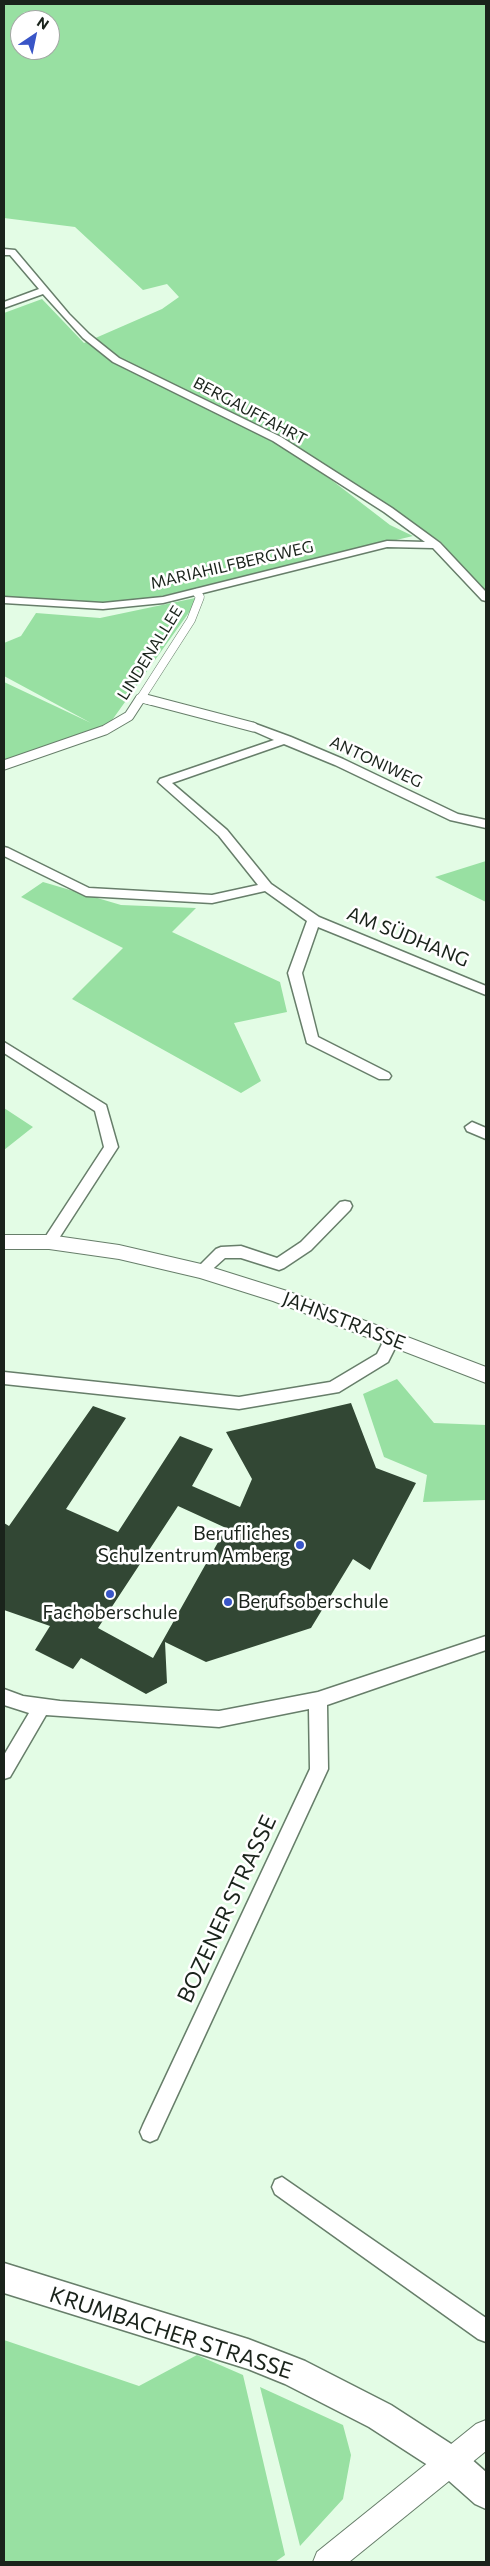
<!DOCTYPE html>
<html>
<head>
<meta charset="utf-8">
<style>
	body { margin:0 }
	#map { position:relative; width:490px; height:2566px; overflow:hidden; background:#e3fce5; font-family:Commissioner,sans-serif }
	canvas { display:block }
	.frame { position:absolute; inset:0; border:5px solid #1a231b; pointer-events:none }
	.north { position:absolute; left:10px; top:10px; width:50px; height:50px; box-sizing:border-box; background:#fff; border:1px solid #a3a7a4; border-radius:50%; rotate:34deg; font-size:14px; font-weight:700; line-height:20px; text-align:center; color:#1a231b }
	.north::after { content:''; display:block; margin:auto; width:18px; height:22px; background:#3955c7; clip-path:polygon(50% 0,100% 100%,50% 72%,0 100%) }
</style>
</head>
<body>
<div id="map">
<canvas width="490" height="2566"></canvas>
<div class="frame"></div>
<div class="north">N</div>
</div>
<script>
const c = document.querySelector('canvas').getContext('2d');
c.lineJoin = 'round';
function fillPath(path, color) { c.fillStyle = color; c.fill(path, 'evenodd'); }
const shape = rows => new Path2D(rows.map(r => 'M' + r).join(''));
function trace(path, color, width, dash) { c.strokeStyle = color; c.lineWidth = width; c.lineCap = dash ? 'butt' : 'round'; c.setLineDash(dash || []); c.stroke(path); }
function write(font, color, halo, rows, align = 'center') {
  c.font = font + ' Commissioner,sans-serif'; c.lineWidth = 5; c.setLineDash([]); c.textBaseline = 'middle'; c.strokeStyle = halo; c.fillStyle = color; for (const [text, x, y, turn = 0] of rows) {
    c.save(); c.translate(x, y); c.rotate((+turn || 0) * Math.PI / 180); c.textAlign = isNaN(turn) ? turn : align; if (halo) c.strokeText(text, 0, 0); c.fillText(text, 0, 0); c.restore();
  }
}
const green = shape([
	[4,4,486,4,486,592,440,541,286,445,390,525,413,536,108,609,4,602,4,313,42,299,84,343,162,309,179,297,167,284,143,290,75,227,4,218],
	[20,20,50,20,50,50,20,50],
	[200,597,105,730,4,765,4,682,91,723,4,676,4,643,21,636,36,613,100,618],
	[486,861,486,902,435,877],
	[43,882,121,905,196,908,172,932,280,982,287,1012,234,1023,261,1081,241,1093,72,999,123,948,21,897],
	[4,1108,33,1127,4,1150],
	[397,1379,434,1423,486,1425,486,1500,423,1502,427,1475,384,1457,363,1394],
	[4,2340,139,2386,197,2355,243,2375,285,2555,275,2562,4,2562],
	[260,2387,343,2425,351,2455,343,2499,300,2546]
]);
const building = shape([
	[351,1403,376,1468,416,1483,370,1570,353,1559,311,1628,206,1662,165,1642,167,1683,146,1694,81,1658,73,1669,35,1650,50,1626,4,1610,4,1523,9,1526,93,1406,126,1418,66,1509,118,1532,180,1436,213,1449,192,1486,240,1507,252,1479,226,1432],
	[178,1506,226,1528,153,1658,98,1628]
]);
const pedestrianFar1 = shape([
	[140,698,152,701],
	[139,701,191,620,200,597,197,593]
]);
const pedestrian = shape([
	[146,699,253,727],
	[4,765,105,730,129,716,140,699]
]);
const minor = shape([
	[4,249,15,250,69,314,89,334,119,358,281,437,392,508,440,543,486,592,486,601,482,600,433,548,387,547,163,603,103,609,4,603,4,597,103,603,163,597,387,541,425,542,384,512,273,441,113,362,83,338,43,294,4,308,4,302,39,289,10,255,4,255,4,249],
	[253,723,291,737,343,759,458,814,486,820,486,828,450,820,335,765,284,744,172,783,227,830,271,884,319,917,486,986,486,995,318,927,302,973,318,1037,389,1073,391,1076,389,1079,379,1079,307,1043,288,973,307,921,265,891,212,903,86,896,4,856,4,847,8,848,89,888,212,895,258,885,219,836,158,782,160,779,274,740,249,729,247,727,253,723],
	[4,1042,106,1105,118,1147,54,1246,49,1247,44,1246,42,1242,104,1147,95,1111,4,1053,4,1042],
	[472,1122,486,1128,486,1139,467,1131,465,1127,472,1122],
	[345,1201,350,1202,352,1206,350,1210,311,1250,284,1268,279,1270,241,1258,225,1258,206,1275,201,1277,196,1275,194,1271,216,1249,221,1247,241,1246,277,1258,301,1242,340,1202,345,1201],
	[391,1334,396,1336,399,1340,388,1362,339,1392,239,1409,4,1384,4,1372,239,1397,330,1382,377,1354,386,1336,391,1334],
	[486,1636,486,1650,327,1705,328,1769,157,2139,150,2142,143,2139,140,2132,143,2125,310,1769,309,1709,219,1727,46,1715,10,1777,4,1779,4,1755,29,1713,4,1705,4,1689,23,1696,60,1701,219,1711,318,1692,486,1636],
	[282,2177,486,2318,486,2342,478,2339,275,2194,272,2187,275,2180,282,2177]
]);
const tertiary = shape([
	[4,1235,49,1235,119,1245,201,1264,287,1291,486,1367,486,1383,273,1301,200,1278,119,1259,49,1249,4,1249,4,1235],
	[486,2420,486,2451,349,2562,313,2562,317,2552,476,2424,486,2420]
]);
const secondary = shape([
	[4,2263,248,2339,305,2361,391,2405,462,2451,486,2472,486,2509,475,2504,440,2473,369,2427,285,2384,248,2369,4,2293,4,2263]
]);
const markers = [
	[300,1545,5,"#3955c7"],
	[110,1594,5,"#3955c7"],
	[228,1602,5,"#3955c7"]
];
const farStreetnames = [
	["BERGAUFFAHRT",250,411,28],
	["MARIAHILFBERGWEG",232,565,-13],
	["LINDENALLEE",150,653,-58],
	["ANTONIWEG",376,762,25]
];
const streetNames = [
	["AM SÜDHANG",408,937,22],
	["JAHNSTRASSE",344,1321,21]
];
const poiNames = [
	["Berufliches",290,1534],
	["Schulzentrum Amberg",290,1556],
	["Berufsoberschule",238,1602,"left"],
	["Fachoberschule",110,1613,"center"]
];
const nearStreetnames = [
	["BOZENER STRASSE",227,1909,-65],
	["KRUMBACHER STRASSE",171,2333,18]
];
fillPath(green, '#98e0a2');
fillPath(building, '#324734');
trace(pedestrianFar1, '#677e6a', 9);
trace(pedestrian, '#677e6a', 11);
trace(minor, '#677e6a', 3);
trace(tertiary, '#677e6a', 2);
trace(secondary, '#677e6a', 3);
trace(pedestrianFar1, '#fff', 8);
trace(pedestrian, '#fff', 9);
fillPath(minor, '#fff');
fillPath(tertiary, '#fff');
fillPath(secondary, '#fff');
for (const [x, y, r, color] of markers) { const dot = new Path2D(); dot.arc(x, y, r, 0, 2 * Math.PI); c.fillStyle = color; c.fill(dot); trace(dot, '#fff', 2); }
write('16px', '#1a231b', '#fff', farStreetnames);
write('19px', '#1a231b', '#fff', streetNames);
write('19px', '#1a231b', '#fff', poiNames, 'right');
write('22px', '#1a231b', '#fff', nearStreetnames);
</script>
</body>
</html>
